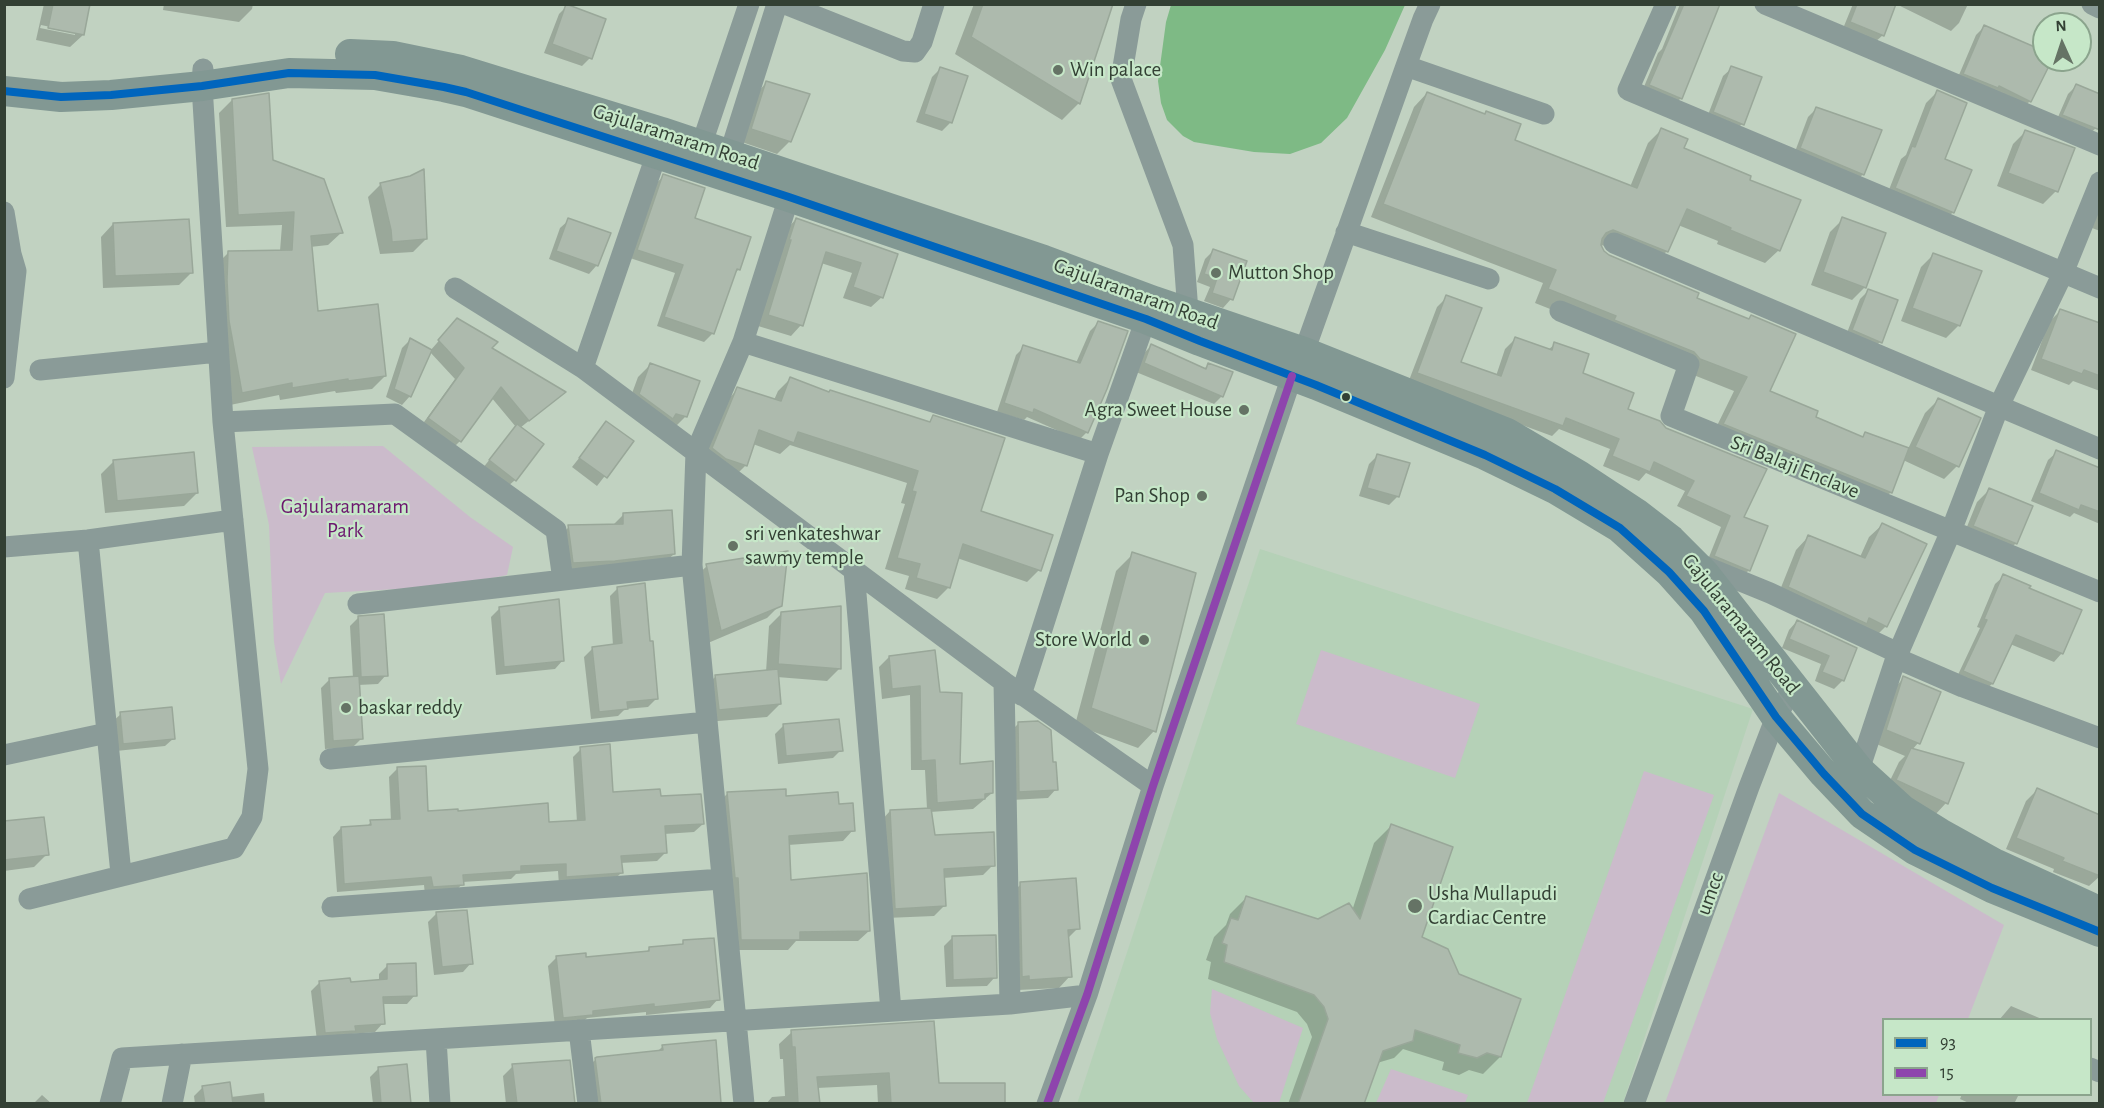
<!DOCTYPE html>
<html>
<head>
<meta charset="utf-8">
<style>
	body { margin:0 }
	#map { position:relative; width:2104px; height:1108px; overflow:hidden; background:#c1d2c1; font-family:"Alegreya Sans",sans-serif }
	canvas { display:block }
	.frame { position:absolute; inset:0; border:6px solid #334034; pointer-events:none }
	.legend { position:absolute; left:1882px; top:1018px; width:210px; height:78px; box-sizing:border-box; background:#c6e7c8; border:2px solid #8ba48d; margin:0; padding:8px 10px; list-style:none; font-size:18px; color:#334034 }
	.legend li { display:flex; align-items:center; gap:12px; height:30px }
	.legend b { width:30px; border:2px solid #8ba48d }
	.north { position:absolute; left:2032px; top:12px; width:60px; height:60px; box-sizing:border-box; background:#c6e7c8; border:2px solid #8ba48d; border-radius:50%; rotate:357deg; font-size:16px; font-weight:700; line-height:24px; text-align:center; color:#334034 }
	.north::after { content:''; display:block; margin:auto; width:21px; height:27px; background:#657365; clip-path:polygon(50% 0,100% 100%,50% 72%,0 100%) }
</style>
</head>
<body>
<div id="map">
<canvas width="2104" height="1108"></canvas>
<div class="frame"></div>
<ul class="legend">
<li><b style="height:8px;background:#0065bd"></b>93</li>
<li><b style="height:8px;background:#8e44ad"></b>15</li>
</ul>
<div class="north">N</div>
</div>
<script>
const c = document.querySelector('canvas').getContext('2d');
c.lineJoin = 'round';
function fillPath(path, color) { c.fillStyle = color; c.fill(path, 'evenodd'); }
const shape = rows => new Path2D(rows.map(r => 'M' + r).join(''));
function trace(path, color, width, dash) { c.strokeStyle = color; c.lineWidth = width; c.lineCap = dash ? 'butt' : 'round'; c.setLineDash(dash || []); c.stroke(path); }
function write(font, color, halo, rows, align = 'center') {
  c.font = font + ' "Alegreya Sans",sans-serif'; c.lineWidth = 4.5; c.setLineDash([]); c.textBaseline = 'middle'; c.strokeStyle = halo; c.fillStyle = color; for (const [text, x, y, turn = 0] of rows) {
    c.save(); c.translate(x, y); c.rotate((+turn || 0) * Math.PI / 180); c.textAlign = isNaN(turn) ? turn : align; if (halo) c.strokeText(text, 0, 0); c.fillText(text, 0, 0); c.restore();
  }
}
const built = shape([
	[1260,549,1753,709,1623,1103,1077,1104]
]);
const green = shape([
	[383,446,470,517,513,547,507,575,452,586,325,593,281,684,274,642,269,525,252,447],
	[1321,650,1480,704,1455,778,1296,724],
	[1644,771,1714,795,1603,1103,1527,1103],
	[1779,793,2004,925,1968,1019,1884,1020,1884,1094,1939,1095,1936,1103,1665,1103],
	[1212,989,1303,1028,1279,1103,1254,1103,1239,1086,1217,1039,1210,1013],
	[1391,1069,1468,1095,1465,1103,1376,1103]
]);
const water = shape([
	[1171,5,1171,4,1405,5,1385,50,1347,118,1321,143,1290,154,1254,152,1194,142,1183,136,1167,120,1161,103,1158,81,1166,22]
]);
const shadow = shape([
	[44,4,89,4,83,35,70,47,36,40],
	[41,25,75,32,75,35,40,28],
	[164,4,253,4,252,9,239,22,163,10],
	[974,4,1112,4,1079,103,1062,120,955,54],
	[1680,4,1718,4,1681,98,1672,107,1641,94,1658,53,1662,49],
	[1853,4,1895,4,1883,35,1874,43,1842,31],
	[1896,4,1968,4,1959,23,1951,31],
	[567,6,590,58,582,66,544,53,559,14],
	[1984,27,2044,53,2044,60,2050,60,2030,101,2022,109,1956,82,1976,35],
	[1732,68,1742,124,1734,132,1706,120,1723,76],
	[940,69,966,77,950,123,942,131,916,122,932,77],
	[766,83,790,141,777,154,739,141,754,96],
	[2076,86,2096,128,2087,136,2055,124,2068,94],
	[1937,92,1943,160,1953,212,1942,224,1885,200,1901,159,1906,155,1926,103],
	[1427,93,1484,115,1486,112,1513,141,1630,187,1648,143,1662,129,1682,149,1748,180,1779,250,1765,263,1717,244,1718,241,1678,225,1667,251,1653,265,1599,244,1603,252,1695,299,1748,320,1751,317,1768,392,1814,418,1861,438,1866,433,1908,449,1925,413,1938,400,1979,419,1957,466,1944,479,1903,460,1891,492,1877,506,1711,438,1734,391,1686,372,1603,330,1535,303,1543,283,1371,217,1414,107],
	[232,100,271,161,341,233,328,245,310,247,317,313,385,376,372,389,336,393,335,391,280,400,279,395,230,405,216,265,229,252,280,251,282,225,226,227,219,113],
	[1816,109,1863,174,1855,183,1793,157,1808,117],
	[2026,131,2073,149,2056,191,2043,204,1997,186,2013,144],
	[664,176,693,219,739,269,733,275,713,333,704,342,657,326,675,273,630,258,655,184],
	[381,184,426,239,413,252,380,254,368,197],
	[2100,207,2100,231,2092,228],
	[796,219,896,255,882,297,871,307,843,298,852,273,821,263,801,325,791,336,758,326,786,230],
	[1843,219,1865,287,1852,300,1811,285,1830,232],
	[569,220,597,265,589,274,549,259,560,228],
	[113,224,192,272,179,285,103,288,101,237],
	[1213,251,1231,299,1223,308,1204,301,1210,287,1197,282,1205,259],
	[1934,254,1959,325,1946,338,1901,321,1921,267],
	[1868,291,1880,342,1872,350,1845,338,1860,299],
	[1447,297,1460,363,1496,376,1505,349,1515,339,1548,350,1555,344,1581,374,1627,409,1742,518,1749,570,1739,580,1705,567,1721,527,1677,506,1685,491,1646,473,1639,481,1603,466,1610,449,1559,429,1552,436,1408,383,1437,307],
	[2061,310,2100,325,2100,391,2073,381,2069,385,2031,370,2049,322],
	[457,320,490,349,564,392,520,428,515,480,506,488,482,469,516,427,491,397,460,441,450,451,419,429,455,379,430,352,410,396,402,405,386,397,402,348,410,340,430,351],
	[1098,323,1087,432,1079,440,1027,417,1024,420,997,412,1016,355,1024,347,1076,363,1090,331],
	[1151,346,1204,369,1209,364,1222,396,1214,404,1136,372,1143,354],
	[651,364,698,381,685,417,673,429,627,407,638,377],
	[790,379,829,393,928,423,933,417,979,512,1039,570,1027,582,957,558,949,587,937,599,905,589,909,576,885,569,905,504,901,503,907,483,790,445,780,454,753,444,746,465,734,477,700,460,726,401,738,389,774,400,778,391],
	[607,423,632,441,597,486,572,467],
	[2057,452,2100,469,2100,524,2074,513,2070,517,2031,501,2048,460],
	[1378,455,1398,496,1389,505,1359,496,1369,464],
	[114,461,197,493,184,506,105,513,101,474],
	[1990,489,2016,543,2003,556,1962,539,1977,502],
	[623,515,674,554,662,565,562,573,557,538,569,527,613,525],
	[1882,525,1886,626,1873,639,1776,600,1796,550,1808,537,1860,557,1869,537],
	[1133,554,1154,731,1138,748,1075,725,1116,571],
	[707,566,780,605,767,618,708,643,694,578],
	[2004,576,2027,589,2062,653,2054,662,2010,644,1992,684,1983,692,1956,679,1980,628,1977,627,1995,584],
	[618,588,656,699,648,707,625,709,618,716,591,719,584,657,593,648,613,646,610,596],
	[499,609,563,660,555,669,496,675,491,617],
	[782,613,840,668,827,681,777,677,780,704,767,717,706,722,703,689,716,676,766,672,769,626],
	[358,618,386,675,378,684,358,685,361,739,353,747,325,749,321,688,330,679,353,678,350,626],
	[1797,621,1855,649,1843,680,1834,689,1815,681,1821,664,1782,648,1789,630],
	[889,657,939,693,958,765,992,793,973,809,930,812,934,837,993,865,983,875,943,878,945,905,934,916,886,918,880,822,890,811,927,809,925,770,911,770,910,695,882,699,879,667],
	[1904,678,1918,743,1912,750,1946,803,1934,816,1884,793,1899,762,1905,756,1874,743,1891,691],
	[121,714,174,738,165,746,116,751,112,722],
	[1018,724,1051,764,1056,789,1048,798,1011,800,1010,732],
	[784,725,841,750,833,758,778,764,775,734],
	[581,749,611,794,660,797,703,824,694,832,664,834,666,852,657,861,620,863,621,873,613,881,559,885,558,871,516,874,511,879,462,882,462,884,454,893,425,895,424,885,337,892,333,837,341,828,366,827,371,822,391,821,389,777,397,769,427,812,457,812,547,824,577,822,573,757],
	[2037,790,2100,816,2100,876,2089,886,2053,872,2054,869,2006,849,2026,801],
	[727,794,785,798,838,805,853,830,843,841,788,845,790,882,869,931,858,941,796,941,788,950,731,950,717,804],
	[4,823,47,854,34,867,4,871],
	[1391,826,1420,938,1500,1057,1483,1074,1469,1070,1459,1075,1442,1070,1444,1062,1403,1049,1394,1058,1377,1063,1363,1104,1288,1104,1312,1037,1307,1024,1297,1012,1208,979,1211,962,1206,960,1214,937,1226,925,1230,914,1247,897,1318,921,1352,911,1374,843],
	[1021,884,1078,928,1067,939,1070,976,1059,988,1018,990,1010,895],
	[436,914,471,963,463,972,434,975,428,922],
	[952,938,995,977,987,986,946,987,944,946],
	[684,942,718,999,710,1008,646,1015,646,1012,587,1018,583,1022,555,1026,548,966,556,958,585,959,645,953,649,949,680,946],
	[387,966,415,995,407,1004,382,1004,383,1023,375,1032,351,1034,317,1041,311,991,320,982,349,983,379,981,379,974],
	[2011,1006,2044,1020,1999,1020],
	[792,1032,938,1084,1004,1104,878,1104,877,1085,817,1088,818,1104,766,1104,772,1097,785,1096,783,1059,780,1059,779,1044],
	[663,1046,720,1102,718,1104,587,1104,583,1072,596,1059,657,1052],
	[513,1066,574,1104,506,1104,503,1076],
	[379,1068,409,1104,373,1104,370,1077],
	[203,1087,231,1097,264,1093,265,1104,195,1104,194,1096],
	[1962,1094,2019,1094,2014,1104,1971,1104,1960,1099],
	[42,1095,52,1104,33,1104]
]);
const building = shape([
	[53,4,90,4,84,35,48,28,53,4],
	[566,4,606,19,592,59,552,44,566,4],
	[983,4,1113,4,1080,104,971,37,983,4],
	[1684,4,1720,4,1682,99,1649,85,1684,4],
	[1857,4,1896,4,1884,36,1850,22,1857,4],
	[1984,25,2044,51,2044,60,2052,60,2031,102,1999,86,1998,88,1963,74,1984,25],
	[1731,66,1762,77,1744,125,1713,112,1731,66],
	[940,67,968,76,952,123,924,114,940,67],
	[766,81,810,94,791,142,751,129,766,81],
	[2076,84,2100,94,2100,130,2062,115,2076,84],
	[1937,90,1967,103,1945,159,1972,170,1954,213,1895,188,1912,146,1915,147,1937,90],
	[1427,92,1485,114,1486,111,1521,124,1515,140,1637,188,1661,128,1688,139,1684,148,1751,176,1750,180,1801,200,1780,251,1730,230,1731,228,1687,209,1668,252,1613,230,1606,233,1602,239,1601,245,1604,251,1609,255,1699,293,1697,298,1749,319,1751,315,1796,334,1770,391,1818,411,1816,417,1863,437,1865,432,1909,448,1892,493,1723,424,1747,377,1700,359,1694,352,1614,320,1616,316,1548,289,1556,270,1383,204,1427,92],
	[269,93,273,160,324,179,343,233,311,236,318,311,378,304,386,376,348,381,348,379,292,388,292,383,242,393,229,321,227,280,228,251,292,250,294,212,238,215,232,99,269,93],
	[1816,107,1882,130,1864,175,1800,148,1816,107],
	[2025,130,2075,148,2058,192,2008,173,2025,130],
	[424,169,427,239,392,242,391,230,380,183,410,176,424,169],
	[663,174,705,188,695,218,751,237,740,270,737,269,714,334,664,317,683,265,637,250,663,174],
	[1842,217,1886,233,1866,288,1823,272,1842,217],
	[568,218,611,233,598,266,556,251,568,218],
	[796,218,898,254,883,298,853,287,861,263,826,252,803,326,768,315,791,240,789,240,796,218],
	[189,219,193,273,115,276,113,223,189,219],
	[1213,249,1247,261,1233,300,1212,293,1217,278,1204,274,1213,249],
	[1933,253,1982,271,1960,326,1912,308,1933,253],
	[1868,289,1898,300,1882,343,1852,330,1868,289],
	[1446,295,1482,308,1461,362,1501,376,1515,337,1552,350,1554,342,1589,354,1583,373,1634,393,1628,409,1660,421,1666,428,1767,469,1744,517,1768,526,1750,571,1714,556,1730,516,1686,496,1694,481,1654,462,1650,472,1612,456,1619,439,1566,418,1563,426,1417,373,1446,295],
	[2060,309,2100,323,2100,376,2084,370,2082,374,2041,359,2060,309],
	[457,318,498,342,492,348,566,392,529,421,501,387,461,442,428,418,464,368,438,340,457,318],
	[1098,321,1128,331,1107,389,1088,433,1034,409,1033,413,1004,403,1023,345,1080,363,1098,321],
	[410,338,432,350,411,397,394,389,410,338],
	[1151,344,1206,369,1208,363,1233,372,1223,397,1144,363,1151,344],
	[650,363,700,381,687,417,676,414,673,419,639,394,650,363],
	[790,377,829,392,830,390,930,422,933,415,1005,438,981,511,1053,535,1041,571,963,544,950,588,916,578,920,564,897,558,916,492,912,491,918,471,798,432,794,443,759,430,747,466,726,459,712,448,737,387,781,401,790,377],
	[1938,398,1981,418,1959,467,1915,447,1938,398],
	[606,421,634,441,607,478,579,458,606,421],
	[517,424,544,444,516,481,489,460,517,424],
	[2056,450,2100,468,2100,512,2081,505,2079,510,2039,493,2056,450],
	[194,452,198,493,117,501,113,460,194,452],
	[1377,454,1410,463,1399,497,1367,488,1377,454],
	[1989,488,2033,506,2017,544,1973,526,1989,488],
	[672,510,675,554,615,561,573,563,568,525,623,524,623,513,672,510],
	[1882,523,1927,544,1887,627,1869,618,1867,624,1788,587,1808,535,1865,558,1882,523],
	[788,551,782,606,721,631,706,564,788,551],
	[1132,552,1196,573,1156,732,1091,708,1132,552],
	[2003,574,2031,586,2029,588,2082,610,2063,654,2016,635,1993,684,1963,671,1987,620,1984,619,2003,574],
	[645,583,650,641,653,641,658,699,627,702,628,709,599,712,592,647,622,643,617,587,645,583],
	[559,599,564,661,504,667,499,607,559,599],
	[841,606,841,669,778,664,781,612,841,606],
	[384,614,388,676,361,677,358,616,384,614],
	[1797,620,1857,648,1844,681,1822,672,1829,656,1789,639,1797,620],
	[935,650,940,692,962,693,960,764,993,761,993,793,985,794,985,799,937,803,935,760,921,761,920,686,892,689,889,656,935,650],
	[778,669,781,704,719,710,715,675,778,669],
	[359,676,363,739,333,741,329,678,359,676],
	[1903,676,1941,692,1920,744,1886,730,1903,676],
	[172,707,175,739,123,744,120,712,172,707],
	[839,719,843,751,786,756,783,724,839,719],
	[1038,721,1051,730,1053,762,1056,762,1058,790,1019,792,1018,722,1038,721],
	[610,744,613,792,660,789,661,796,701,794,704,824,665,826,667,853,621,856,623,873,566,877,566,864,521,866,521,871,463,875,464,885,433,887,431,877,344,884,341,827,371,825,370,820,400,819,397,767,426,766,428,811,458,809,458,811,548,803,549,822,585,820,580,747,610,744],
	[1911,748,1964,763,1948,804,1896,780,1911,748],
	[2037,788,2100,815,2100,876,2062,861,2064,858,2016,838,2037,788],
	[786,789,786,796,838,792,839,804,853,803,855,831,789,836,791,880,867,873,870,931,800,932,800,940,741,940,738,878,735,878,727,792,786,789],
	[931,808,935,835,994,832,995,866,944,869,946,906,895,909,890,810,931,808],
	[44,817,49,855,4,860,4,821,44,817],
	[1391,824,1453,847,1422,937,1448,949,1459,974,1521,999,1501,1057,1487,1053,1477,1058,1458,1053,1460,1045,1415,1030,1413,1041,1383,1051,1364,1104,1298,1104,1328,1019,1324,1007,1314,995,1224,962,1227,945,1222,943,1231,918,1238,920,1246,896,1318,919,1349,903,1360,919,1391,824],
	[1076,878,1080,929,1068,930,1072,977,1029,980,1029,976,1022,977,1020,882,1076,878],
	[467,910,473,964,442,967,436,912,467,910],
	[996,935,997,978,953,980,952,936,996,935],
	[714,938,720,1000,654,1007,654,1004,593,1011,593,1015,563,1018,556,956,586,953,586,957,649,951,649,947,683,944,683,940,714,938],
	[416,963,417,996,383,997,385,1024,355,1026,356,1031,325,1033,319,981,350,978,351,982,387,979,387,964,416,963],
	[934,1021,939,1083,1005,1083,1005,1104,891,1104,889,1073,817,1077,820,1104,798,1104,795,1047,792,1047,791,1030,934,1021],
	[716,1040,721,1103,601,1104,595,1058,597,1057,663,1050,662,1045,716,1040],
	[570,1060,575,1104,517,1104,512,1064,570,1060],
	[407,1064,411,1104,381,1104,378,1067,407,1064],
	[230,1082,233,1104,205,1104,202,1086,230,1082]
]);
const minor = shape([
	[785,4,903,51,915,52,922,42,934,4],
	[1136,4,1131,19,1121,79,1183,245,1188,312],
	[1666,4,1628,90,2100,288],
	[1765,4,2100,145],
	[2092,4,2100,8],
	[1406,66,1544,114],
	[701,146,749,4],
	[729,156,777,4],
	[4,212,11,254,16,271,4,378],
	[1346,232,1489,279],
	[1614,243,2100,449],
	[455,288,583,368,1004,682,1153,786],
	[1560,311,1689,364,1671,416,2100,592],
	[743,342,1098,454],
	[1304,352,1406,66,1423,19,1430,4],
	[583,368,657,153],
	[40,370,218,352],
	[223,422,395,414,556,530,563,580],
	[88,540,121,874],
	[4,547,88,540,233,520],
	[1699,564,1770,593,1898,653],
	[854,570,891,1011],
	[358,604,692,565],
	[1896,658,1963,687,2100,738],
	[1004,682,1010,1004],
	[1021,695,1098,454,1146,319],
	[4,755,107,733],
	[330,759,707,722],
	[1859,770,1896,658,1951,531,1999,406,2063,273,2100,182],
	[29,899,234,848,252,817,258,769,223,422,202,86,203,69],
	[332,907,722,879],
	[579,1030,588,1104],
	[436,1039,440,1104],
	[2090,1068,2100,1072],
	[110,1104,122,1058,1010,1004,1087,995],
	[172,1104,182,1054],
	[744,1104,692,565,696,452,743,342,789,197],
	[1047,1104,1087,995,1153,786,1292,376],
	[1634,1104,1749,787,1776,717,1793,688]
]);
const secondary = shape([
	[350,54,393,56,461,70,662,132,1044,260,1154,301,1304,352,1507,433,1580,476,1636,513,1671,540,1704,573,1859,770,1903,810,1940,833,1996,864,2090,907],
	[4,91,61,97,111,95,202,86,289,73,375,75,444,87,466,92,789,197,1146,319,1200,341,1316,385,1485,455,1555,489,1620,528,1669,572,1704,611,1776,717,1824,774,1862,814,1915,850,1992,888,2100,932]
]);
const bus1 = shape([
	[4,91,61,97,111,95,202,86,289,73,375,75,444,87,466,92,789,197,1146,319,1200,341,1316,385,1485,455,1555,489,1620,528,1669,572,1704,611,1776,717,1824,774,1862,814,1915,850,1992,888,2100,932]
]);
const bus2 = shape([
	[1047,1104,1087,995,1153,786,1292,376]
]);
const markers = [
	[1058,70,6,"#657365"],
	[1216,273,6,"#657365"],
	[1346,397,5,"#334034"],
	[1244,410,6,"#657365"],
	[1202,496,6,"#657365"],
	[733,546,6,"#657365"],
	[1144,640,6,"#657365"],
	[346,708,6,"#657365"],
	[1415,906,8,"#657365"]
];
const poiNames = [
	["Win palace",1070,70],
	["Mutton Shop",1228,273],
	["Agra Sweet House",1232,410,"right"],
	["Pan Shop",1190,496,"right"],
	["sri venkateshwar",745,534],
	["sawmy temple",745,558],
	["Store World",1132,640,"right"],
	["baskar reddy",358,708],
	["Usha Mullapudi",1428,894],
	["Cardiac Centre",1428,918]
];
const streetNames = [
	["Gajularamaram Road",676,137,18],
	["Gajularamaram Road",1136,294,20],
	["Sri Balaji Enclave",1795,467,22],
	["Gajularamaram Road",1741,624,51],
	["umcc",1710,894,-70]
];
const parkNames = [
	["Gajularamaram",345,507],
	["Park",345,531]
];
fillPath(built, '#b5d1b7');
fillPath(green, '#cbbbcb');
fillPath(water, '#7eba85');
fillPath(shadow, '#0003');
fillPath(building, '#adbaad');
trace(building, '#99a799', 1.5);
trace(minor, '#8a9b98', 21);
trace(secondary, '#829893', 30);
trace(bus1, '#0065bd', 8);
trace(bus2, '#8e44ad', 8);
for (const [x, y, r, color] of markers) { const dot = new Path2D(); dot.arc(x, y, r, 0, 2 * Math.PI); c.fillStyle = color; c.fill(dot); trace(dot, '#c6e7c8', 2); }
write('21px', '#334034', '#c6e7c8', poiNames, 'left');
write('21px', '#334034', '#c6e7c8', streetNames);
write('21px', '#6d186f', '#c6e7c8', parkNames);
</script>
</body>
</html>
